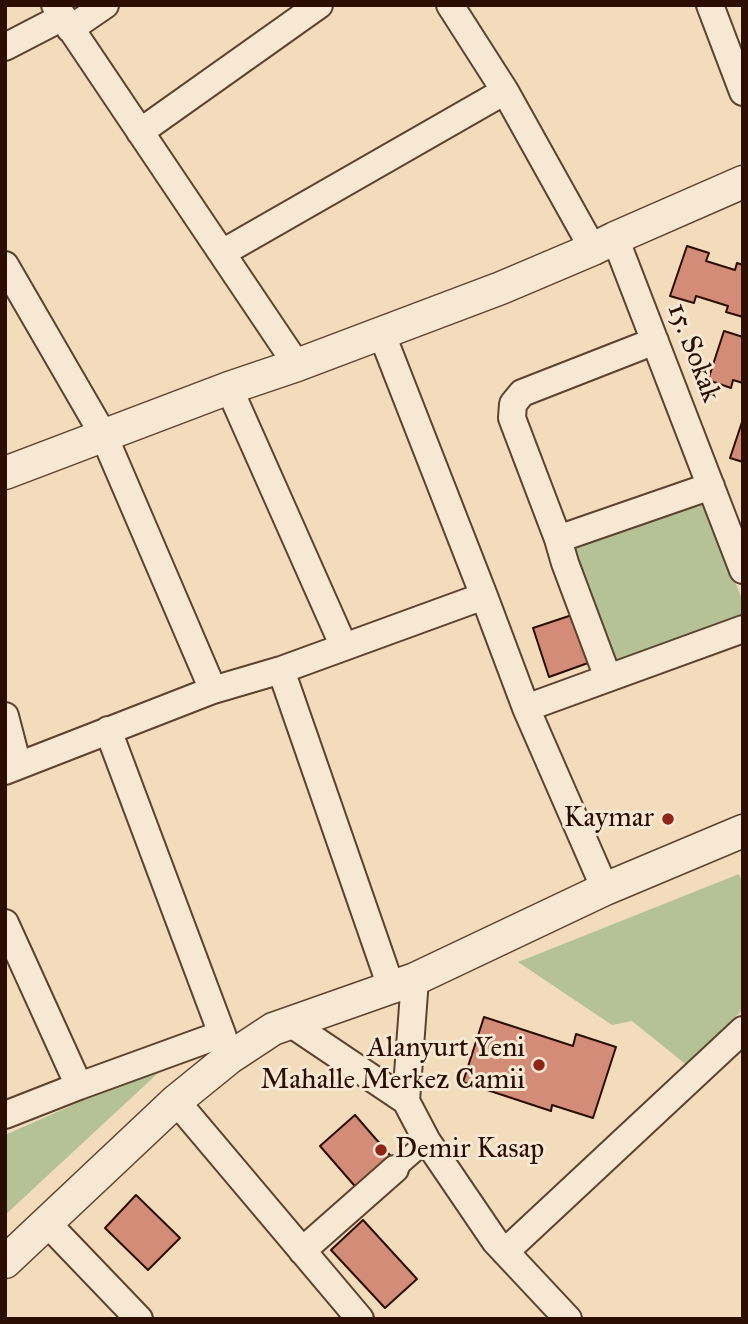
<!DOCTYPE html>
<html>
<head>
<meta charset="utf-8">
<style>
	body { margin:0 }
	#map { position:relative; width:748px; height:1324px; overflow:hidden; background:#f2dcbc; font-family:"IM FELL Great Primer",serif }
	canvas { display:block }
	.frame { position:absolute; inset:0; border:7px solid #2b0e00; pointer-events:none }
</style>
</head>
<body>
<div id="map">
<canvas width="748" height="1324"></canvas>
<div class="frame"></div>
</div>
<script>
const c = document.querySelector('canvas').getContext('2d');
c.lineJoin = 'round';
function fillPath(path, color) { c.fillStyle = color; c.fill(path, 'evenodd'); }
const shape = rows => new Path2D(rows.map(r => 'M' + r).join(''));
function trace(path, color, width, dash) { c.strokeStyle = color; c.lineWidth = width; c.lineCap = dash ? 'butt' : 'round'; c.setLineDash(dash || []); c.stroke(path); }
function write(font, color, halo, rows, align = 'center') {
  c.font = font + ' "IM FELL Great Primer",serif'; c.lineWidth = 6; c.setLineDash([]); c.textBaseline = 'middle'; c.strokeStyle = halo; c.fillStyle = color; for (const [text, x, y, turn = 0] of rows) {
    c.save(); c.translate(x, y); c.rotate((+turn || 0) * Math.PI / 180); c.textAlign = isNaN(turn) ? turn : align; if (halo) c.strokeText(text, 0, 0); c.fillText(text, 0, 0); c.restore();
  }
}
const green = shape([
	[704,502,743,602,743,621,616,663,572,545],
	[739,874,743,884,743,1009,689,1067,632,1021,612,1025,518,962],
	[170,1062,5,1215,5,1135]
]);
const building = shape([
	[687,246,709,253,706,261,735,270,737,263,743,265,743,317,726,312,728,306,696,296,694,303,670,296,687,246],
	[724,331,743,337,743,383,733,380,731,388,708,380,724,331],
	[743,419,743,462,730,458,743,419],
	[572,615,588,663,549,677,533,628,572,615],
	[484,1017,573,1046,576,1034,616,1047,593,1118,552,1105,551,1111,463,1082,484,1017],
	[355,1115,395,1161,360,1192,320,1146,355,1115],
	[136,1195,180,1238,148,1270,105,1228,136,1195],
	[363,1220,417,1279,385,1308,331,1250,363,1220]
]);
const pedestrian = shape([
	[395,1169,427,1141]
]);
const minor = shape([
	[55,5,297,365],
	[450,5,505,91,593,249],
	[710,5,743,92],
	[70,29,105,5],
	[5,47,63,17],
	[140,132,319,5],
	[615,238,743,570],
	[222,253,505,91],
	[5,265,104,436,213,690],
	[381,332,484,596,526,708,605,889],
	[229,388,344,647],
	[558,539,512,418,513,404,522,393,655,341],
	[281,670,391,987],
	[608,678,565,563,558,539,711,486],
	[526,708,743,629],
	[5,716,18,766],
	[108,730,222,1034,229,1058],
	[5,771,213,690,281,670,484,596],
	[5,923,79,1086],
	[290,1023,406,1101,427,1141,495,1241,568,1319],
	[176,1101,360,1319],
	[406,1101,415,979],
	[5,1115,79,1086,222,1034],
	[47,1223,139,1319],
	[302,1251,395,1169],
	[505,1252,743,1030]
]);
const tertiary = shape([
	[5,473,229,388,297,365,501,288,593,249,615,238,743,182],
	[5,1262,176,1101,229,1058,273,1029,415,979,605,889,743,831]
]);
const markers = [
	[668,819,7,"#8f2418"],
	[539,1065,7,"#8f2418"],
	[381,1150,7,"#8f2418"]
];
const streetNames = [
	["15. Sokak",693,353,69]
];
const poiNames = [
	["Kaymar",654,819],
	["Alanyurt Yeni",525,1049],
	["Mahalle Merkez Camii",525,1081],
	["Demir Kasap",395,1150,"left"]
];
fillPath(green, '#b4c296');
fillPath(building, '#d28c77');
trace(building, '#2b0e00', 2);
trace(pedestrian, '#5d422f', 23);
trace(minor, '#5d422f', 30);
trace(tertiary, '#5d422f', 35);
trace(pedestrian, '#f7e8d3', 19);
trace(minor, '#f7e8d3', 26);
trace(tertiary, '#f7e8d3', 32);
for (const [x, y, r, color] of markers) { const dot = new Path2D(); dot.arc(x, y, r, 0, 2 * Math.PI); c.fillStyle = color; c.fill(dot); trace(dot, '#f7e8d3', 2.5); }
write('28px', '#2b0e00', '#f7e8d3', streetNames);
write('28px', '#2b0e00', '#f7e8d3', poiNames, 'right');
</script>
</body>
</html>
